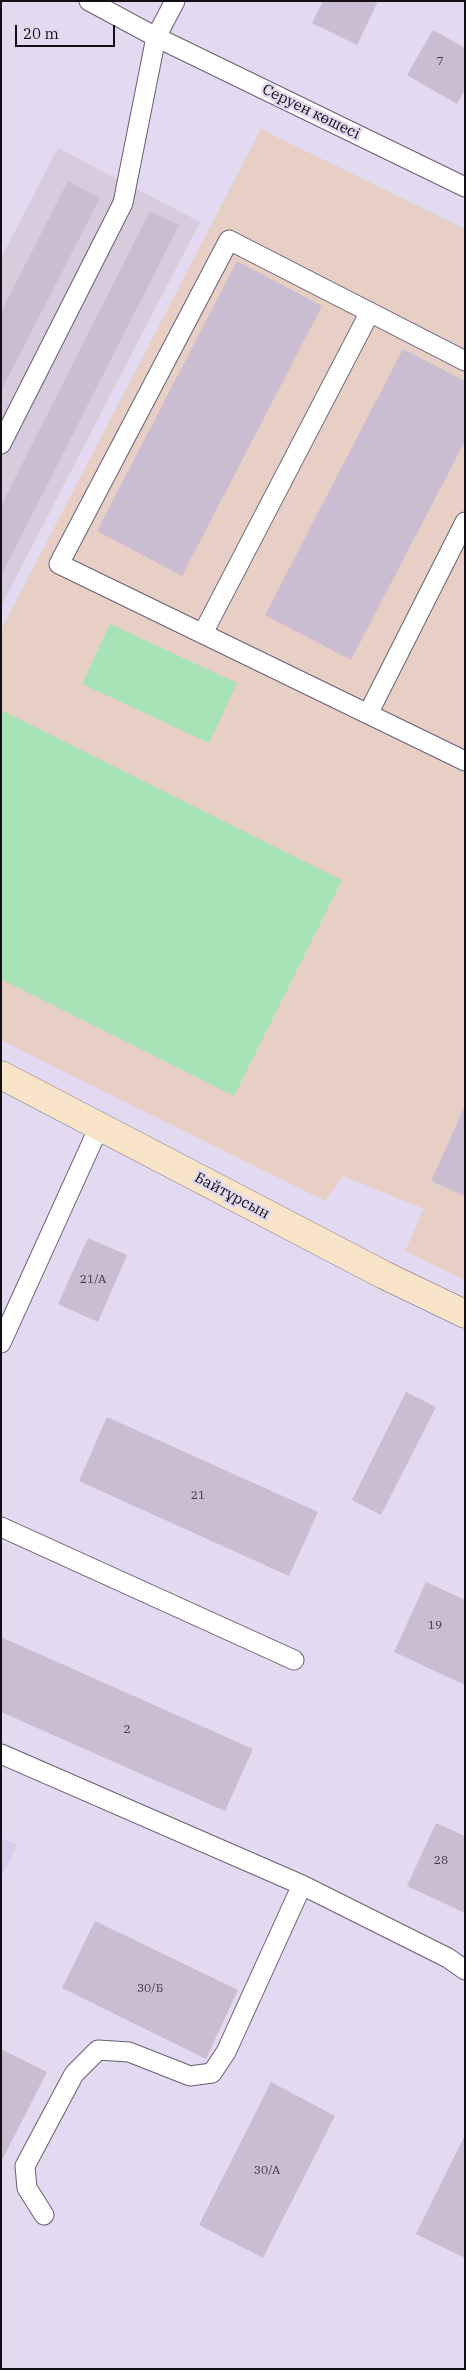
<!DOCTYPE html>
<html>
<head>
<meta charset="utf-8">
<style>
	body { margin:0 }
	#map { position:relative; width:466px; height:2370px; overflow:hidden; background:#e3d9f0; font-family:"IBM Plex Serif",serif }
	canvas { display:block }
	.frame { position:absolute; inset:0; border:2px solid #120f17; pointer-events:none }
	.scale { position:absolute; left:15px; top:25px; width:100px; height:22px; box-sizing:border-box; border:2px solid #120f17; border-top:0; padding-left:6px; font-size:15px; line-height:18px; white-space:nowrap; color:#120f17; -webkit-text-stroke:4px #e3d9f0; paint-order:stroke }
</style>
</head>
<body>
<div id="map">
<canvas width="466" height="2370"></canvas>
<div class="frame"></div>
<div class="scale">20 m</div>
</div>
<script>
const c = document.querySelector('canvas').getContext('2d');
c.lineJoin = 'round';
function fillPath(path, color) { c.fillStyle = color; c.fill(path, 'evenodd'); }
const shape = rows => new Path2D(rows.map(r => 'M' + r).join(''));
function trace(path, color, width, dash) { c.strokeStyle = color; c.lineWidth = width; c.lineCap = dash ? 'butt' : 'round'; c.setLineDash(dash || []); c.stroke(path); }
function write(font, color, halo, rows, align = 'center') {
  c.font = font + ' "IBM Plex Serif",serif'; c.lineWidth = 5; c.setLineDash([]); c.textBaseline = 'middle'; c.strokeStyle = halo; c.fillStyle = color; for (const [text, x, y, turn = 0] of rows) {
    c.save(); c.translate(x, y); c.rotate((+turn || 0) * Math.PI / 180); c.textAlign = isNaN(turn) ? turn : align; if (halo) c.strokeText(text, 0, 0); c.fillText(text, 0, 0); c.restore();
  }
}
const built = shape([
	[1,1838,17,1845,1,1877]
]);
const industrial = shape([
	[58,148,200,222,1,606,1,258]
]);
const education = shape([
	[261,129,465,229,465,1280,405,1251,424,1209,343,1176,325,1201,1,1040,1,630]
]);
const green = shape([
	[110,624,237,683,209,743,82,684],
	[1,710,342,880,234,1096,1,979]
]);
const building = shape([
	[323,1,378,1,357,45,312,23],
	[433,30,465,48,465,90,457,104,407,75],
	[68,181,100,198,1,391,1,312],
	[150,211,179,225,1,576,1,506],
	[237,261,322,306,182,576,97,531],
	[403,349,465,381,465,441,351,660,265,615],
	[465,1106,465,1196,431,1181],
	[88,1238,127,1255,98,1322,58,1304],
	[406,1392,436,1407,381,1515,352,1500],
	[107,1417,318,1512,289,1576,79,1481],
	[426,1582,465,1600,465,1685,394,1652],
	[1,1637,253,1749,225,1811,1,1712],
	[436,1823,465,1836,465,1913,407,1886],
	[95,1921,238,1990,206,2059,62,1988],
	[1,2049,47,2072,1,2162],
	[271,2082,335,2116,263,2258,199,2225],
	[465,2135,465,2258,416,2234]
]);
const lane = shape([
	[89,1,156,37,465,187],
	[465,361,229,240,59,564,465,761],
	[1,444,123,203,156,37,175,1],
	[203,633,370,312],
	[368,714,465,522],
	[1,1343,99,1127],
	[1,1527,294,1660],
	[1,1754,302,1885,448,1958,465,1970],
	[44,2215,27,2188,25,2166,74,2074,98,2050,129,2052,190,2076,212,2073,226,2052,302,1885]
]);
const secondary = shape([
	[1,1075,384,1275,465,1314]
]);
const numberNames = [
	["7",440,62],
	["21/А",93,1280],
	["21",198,1496],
	["19",435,1626],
	["2",127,1730],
	["28",441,1861],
	["30/Б",150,1989],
	["30/А",267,2171]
];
const streetNames = [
	["Серуен көшесі",311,112,26],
	["Байтұрсын",232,1196,28]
];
fillPath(built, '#d9ccea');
fillPath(industrial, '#d8cbde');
fillPath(education, '#e7cfc6');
fillPath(green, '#a8e2b7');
fillPath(building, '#cabdd2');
trace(lane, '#685f73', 21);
trace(secondary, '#685f73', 29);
trace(lane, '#fff', 19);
trace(secondary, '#f8e5c9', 28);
write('12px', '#403a46', null, numberNames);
write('15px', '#120f17', '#e3d9f0', streetNames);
</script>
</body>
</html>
